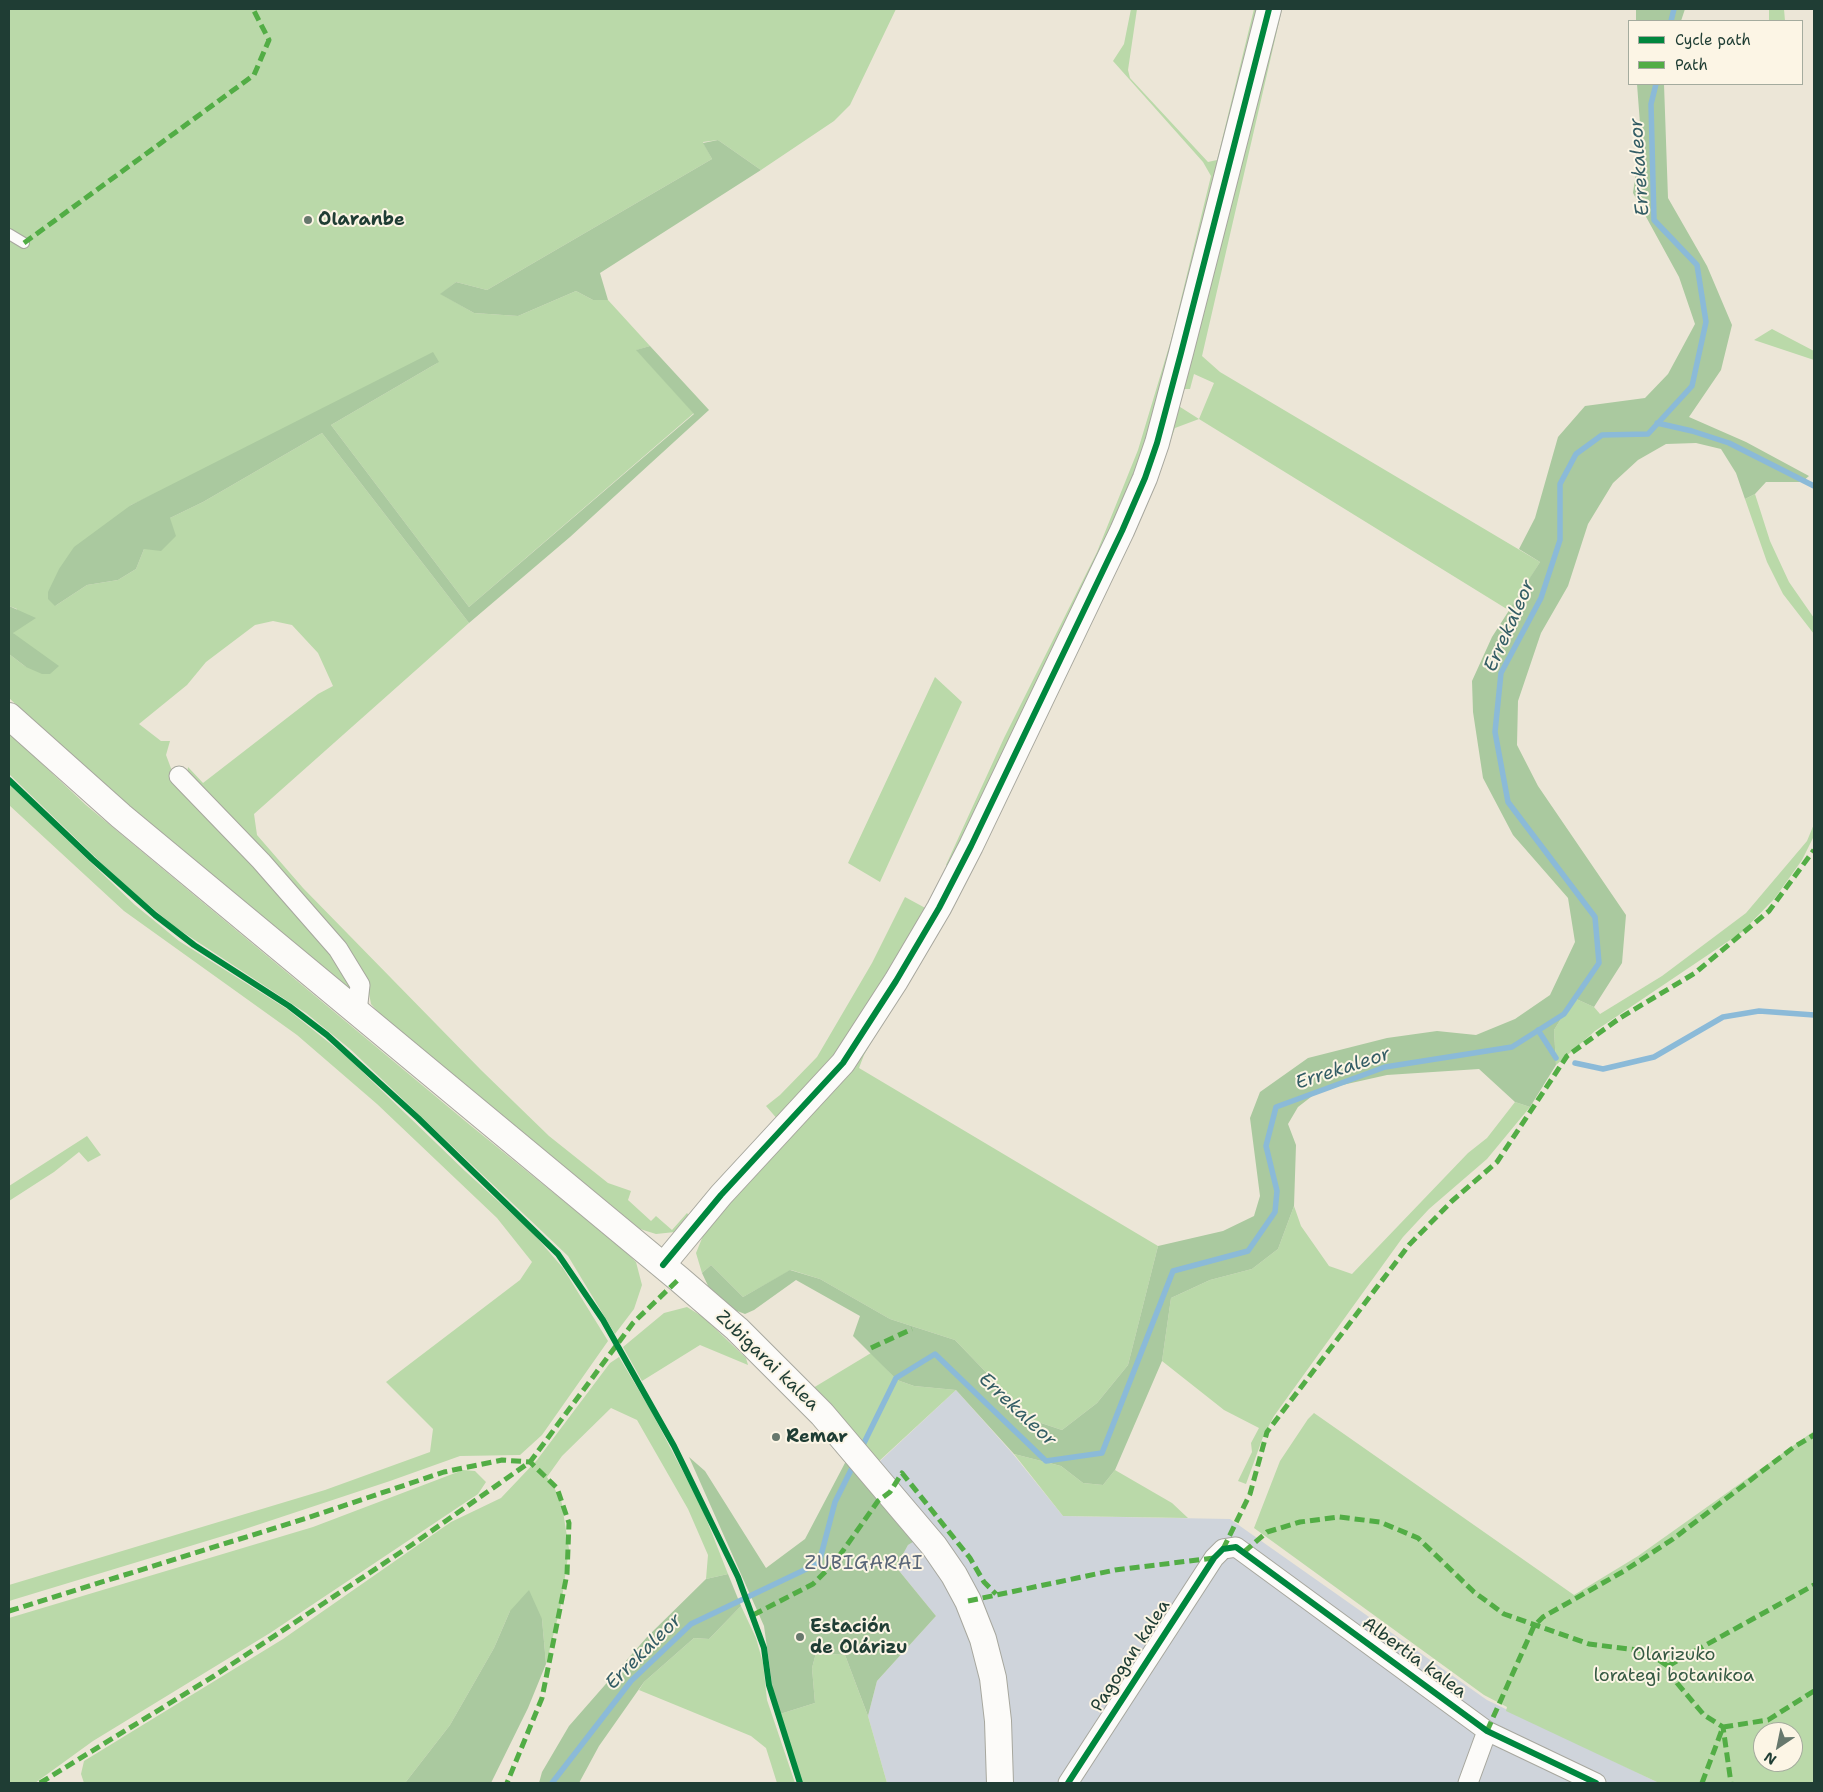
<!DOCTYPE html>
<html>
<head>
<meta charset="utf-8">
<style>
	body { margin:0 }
	#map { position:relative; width:1823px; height:1792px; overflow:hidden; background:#ece6d7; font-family:"Shantell Sans",sans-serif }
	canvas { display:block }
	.frame { position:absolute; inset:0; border:10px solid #1f3d34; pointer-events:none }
	.legend { position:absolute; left:1628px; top:20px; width:175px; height:65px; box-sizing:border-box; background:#fcf5e5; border:1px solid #a4ab9e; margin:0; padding:6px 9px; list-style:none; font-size:15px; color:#1f3d34 }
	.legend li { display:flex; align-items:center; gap:10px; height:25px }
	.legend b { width:25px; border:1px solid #a4ab9e }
	.north { position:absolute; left:1753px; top:1722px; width:50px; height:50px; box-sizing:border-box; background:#fcf5e5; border:1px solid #a4ab9e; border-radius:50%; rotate:214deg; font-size:14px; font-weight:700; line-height:20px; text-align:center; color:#1f3d34 }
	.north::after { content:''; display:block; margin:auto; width:18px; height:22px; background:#67786d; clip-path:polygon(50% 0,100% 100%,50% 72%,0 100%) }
</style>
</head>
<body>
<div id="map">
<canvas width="1823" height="1792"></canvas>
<div class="frame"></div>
<ul class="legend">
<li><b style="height:6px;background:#00873e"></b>Cycle path</li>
<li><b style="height:6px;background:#52ad45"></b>Path</li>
</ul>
<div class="north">N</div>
</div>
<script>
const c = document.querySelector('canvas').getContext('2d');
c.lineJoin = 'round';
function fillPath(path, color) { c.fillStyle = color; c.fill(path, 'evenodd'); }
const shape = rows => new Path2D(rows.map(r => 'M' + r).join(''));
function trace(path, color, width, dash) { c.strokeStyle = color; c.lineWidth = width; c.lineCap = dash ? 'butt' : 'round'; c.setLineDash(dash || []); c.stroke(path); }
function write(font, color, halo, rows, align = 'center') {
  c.font = font + ' "Shantell Sans",sans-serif'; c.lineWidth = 4; c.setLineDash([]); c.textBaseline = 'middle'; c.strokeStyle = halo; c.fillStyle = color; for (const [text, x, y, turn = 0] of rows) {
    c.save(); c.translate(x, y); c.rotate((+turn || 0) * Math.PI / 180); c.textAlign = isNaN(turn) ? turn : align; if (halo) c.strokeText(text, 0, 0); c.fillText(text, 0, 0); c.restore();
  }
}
const industrial = shape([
	[956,1390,1013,1454,1063,1516,1230,1519,1487,1700,1659,1783,887,1783,868,1716,877,1681,936,1616,896,1567,908,1545,915,1540,864,1476]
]);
const green = shape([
	[9,9,896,9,850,105,834,121,761,170,718,140,703,142,712,159,487,290,456,282,441,294,474,313,518,316,576,291,593,300,608,300,650,346,637,350,694,413,469,607,331,425,439,362,131,505,55,606,87,585,118,580,136,569,144,549,170,518,203,502,322,433,469,623,254,814,257,835,303,888,481,1070,549,1136,608,1183,631,1191,628,1200,651,1221,656,1216,672,1230,687,1213,691,1218,675,1232,656,1234,640,1229,379,1013,371,1004,368,988,187,774,188,767,203,783,318,694,333,686,318,653,292,625,273,621,255,625,206,662,187,685,139,724,161,741,170,741,166,755,172,771,329,942,354,989,349,988,190,858,69,754,9,698,9,654,26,667,13,633,17,609,9,606],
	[1131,9,1137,9,1128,70,1130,78,1208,162,1217,160,1254,9,1262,9,1134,484,951,868,946,865,1004,738,1097,552,1138,450,1171,340,1211,176,1203,162,1113,61,1124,44],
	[1275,9,1282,9,1202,356,1220,372,1540,562,1510,611,1199,419,1175,428,1153,489,1133,533,911,973,864,1055,859,1068,1158,1246,1128,1365,1097,1403,1062,1430,1032,1420,955,1340,890,1319,820,1279,791,1270,743,1297,711,1265,702,1273,696,1253,705,1231,861,1046,1177,405,1199,419,1214,383,1194,374,1190,389,1181,389],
	[1769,9,1784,9,1785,21,1769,21],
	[1772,329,1814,351,1814,360,1754,340],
	[1755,494,1770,541,1789,582,1814,618,1814,634,1783,594,1767,562,1745,499],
	[935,677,962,702,880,882,848,863],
	[9,733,86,805,470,1125,625,1251,636,1262,642,1285,634,1309,615,1334,568,1256,350,1049,306,1013,175,927,120,881,9,774],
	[9,784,135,905,179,941,287,1009,347,1057,465,1171,532,1232,563,1268,608,1341,542,1435,520,1455,460,1456,390,1481,233,1533,9,1601,9,1585,325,1490,430,1452,433,1429,386,1382,520,1280,532,1262,497,1218,377,1104,297,1035,124,911,9,805],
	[1814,824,1814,836,1802,860,1775,898,1742,932,1595,1031,1556,1065,1554,1030,1574,998,1594,1007,1600,1014,1662,976,1746,913,1807,841],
	[905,897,929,910,855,1032,779,1121,766,1106,780,1095,817,1057,872,963],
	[1515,1102,1530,1107,1487,1159,1429,1209,1403,1237,1274,1416,1263,1437,1246,1484,1238,1481,1252,1452,1251,1443,1259,1428,1224,1410,1162,1361,1171,1298,1210,1280,1252,1269,1278,1249,1294,1206,1301,1226,1329,1266,1352,1274,1468,1153,1487,1138],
	[87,1136,101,1155,88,1162,79,1152,54,1172,9,1201,9,1186],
	[687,1307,703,1317,746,1358,748,1365,700,1345,642,1381,623,1347,664,1313],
	[871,1353,897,1380,914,1386,956,1390,877,1463,813,1388],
	[619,1357,650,1409,702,1508,728,1574,706,1579,708,1555,688,1509,637,1420,611,1408,562,1456,547,1477,561,1499,569,1549,561,1605,546,1664,542,1619,510,1611,494,1648,450,1725,405,1783,84,1783,81,1774,84,1761,283,1639,451,1522,501,1498,537,1460,610,1363],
	[1314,1413,1574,1595,1638,1556,1814,1431,1814,1783,1659,1783,1506,1711,1507,1707,1484,1695,1254,1528,1280,1461,1308,1419],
	[1763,1732,1793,1732,1793,1762,1763,1762],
	[1014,1454,1061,1466,1083,1483,1103,1485,1115,1470,1172,1503,1188,1518,1063,1516],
	[463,1470,475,1471,486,1482,478,1494,270,1633,93,1741,35,1783,9,1783,9,1618,313,1527],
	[741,1606,756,1638,763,1663,767,1700,795,1783,777,1783,766,1748,751,1736,639,1690,644,1682,694,1638,709,1639],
	[816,1653,845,1655,868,1716,887,1783,802,1783,780,1714,815,1703,812,1668]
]);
const forest = shape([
	[1636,9,1685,9,1681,21,1636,21],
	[1637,84,1664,84,1668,198,1707,266,1732,325,1721,370,1689,417,1746,442,1809,476,1802,482,1766,482,1755,494,1745,499,1736,473,1721,449,1696,443,1666,444,1638,460,1613,483,1588,524,1568,586,1541,633,1518,701,1517,745,1538,786,1626,915,1622,963,1594,1007,1574,998,1554,1030,1556,1065,1530,1107,1515,1102,1479,1069,1387,1075,1320,1090,1298,1107,1288,1124,1296,1145,1294,1206,1278,1249,1252,1269,1210,1280,1171,1298,1162,1361,1115,1470,1103,1485,1083,1483,1061,1466,1014,1454,956,1390,914,1386,897,1380,853,1336,860,1316,796,1280,754,1310,745,1314,732,1309,710,1290,702,1273,711,1265,743,1297,790,1270,820,1279,890,1319,955,1340,1032,1420,1062,1430,1097,1403,1128,1365,1158,1246,1223,1231,1254,1216,1260,1196,1250,1118,1260,1092,1308,1058,1387,1038,1437,1031,1476,1035,1515,1019,1550,995,1575,942,1568,898,1513,835,1483,778,1473,712,1472,681,1492,637,1540,562,1519,549,1535,518,1558,437,1585,406,1645,398,1668,374,1695,324,1679,277,1633,193,1641,137],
	[718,140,761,170,600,273,608,300,593,300,576,291,518,316,474,313,440,294,456,282,487,290,712,159,703,143],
	[650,346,709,410,570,537,469,623,322,433,203,502,170,518,176,536,161,551,144,549,136,569,118,580,87,585,55,606,48,599,48,592,59,569,74,547,131,505,433,352,439,362,331,425,469,607,694,414,636,350],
	[9,606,36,618,13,633,59,666,50,674,42,674,26,667,9,654],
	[689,1457,705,1471,766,1568,805,1539,846,1461,916,1540,908,1545,896,1567,936,1616,877,1681,868,1716,845,1655,816,1653,812,1668,815,1703,780,1714,774,1698,764,1626],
	[728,1574,741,1606,709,1639,694,1638,644,1682,599,1746,579,1783,539,1783,542,1772,569,1726,647,1637,706,1579],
	[529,1590,542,1619,546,1664,528,1708,491,1783,405,1783,450,1725,494,1648,510,1611]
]);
const stream = shape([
	[1671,21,1674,9],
	[1657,423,1692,431,1729,443,1814,486],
	[1538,1030,1556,1058],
	[1575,1063,1603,1069,1654,1057,1723,1017,1759,1011,1814,1015],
	[861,1449,896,1378,935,1354,1046,1461,1102,1453,1173,1271,1248,1251,1275,1212,1277,1191,1266,1146,1276,1107,1385,1067,1512,1047,1564,1014,1599,963,1595,917,1508,802,1495,732,1501,673,1541,598,1560,540,1560,484,1576,454,1602,435,1648,434,1692,386,1706,322,1697,265,1654,220,1651,104,1656,84],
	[552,1783,631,1681,691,1624,819,1563,835,1502,855,1462]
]);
const service = shape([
	[9,234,24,243]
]);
const minor = shape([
	[179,776,261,861,338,949,360,985,357,1012],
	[1068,1783,1214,1558,1223,1549,1236,1547,1487,1731,1596,1783],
	[1468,1783,1487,1731]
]);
const tertiary = shape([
	[663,1265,721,1195,843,1063,896,981,939,908,971,846,1122,531,1145,478,1157,443,1181,353,1269,9]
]);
const secondary = shape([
	[9,716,121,816,679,1279,737,1329,822,1414,934,1546,954,1575,968,1601,983,1639,993,1678,998,1721,1000,1783]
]);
const quiet = shape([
	[24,243,254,75,269,40,253,9],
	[871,1348,912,1329],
	[1223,1549,1250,1494,1267,1432,1409,1245,1452,1201,1497,1162,1567,1056,1620,1018,1695,973,1769,911,1814,850],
	[1244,1552,1267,1532,1300,1522,1339,1517,1380,1522,1418,1538,1474,1592,1504,1614,1589,1644,1645,1651,1668,1666,1677,1683,1704,1715,1723,1727,1731,1783],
	[968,1601,1115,1570,1214,1558],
	[9,1611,307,1518,444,1472,502,1460,530,1462,557,1488,569,1523,567,1574,542,1698,507,1783],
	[753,1615,813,1584,835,1562,878,1501,890,1492,902,1473,970,1558,984,1582,996,1594],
	[1668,1666,1814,1585],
	[1487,1731,1534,1626,1543,1617,1624,1571,1673,1539,1794,1447,1814,1435],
	[40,1783,214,1676,413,1544,530,1462,633,1323,679,1279],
	[1702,1783,1723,1727,1768,1720,1814,1691]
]);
const cycleway = shape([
	[9,780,92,859,155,915,194,945,289,1006,327,1035,418,1118,558,1254,603,1320,674,1446,738,1577,764,1648,769,1685,800,1783],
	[663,1265,721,1195,843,1063,896,981,939,908,971,846,1122,531,1145,478,1157,443,1181,353,1269,9],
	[1068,1783,1214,1558,1223,1549,1236,1547,1487,1731,1596,1783]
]);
const markers = [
	[308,220,5,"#67786d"],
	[776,1437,5,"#67786d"],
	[800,1637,5,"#67786d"]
];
const poiNames = [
	["Olaranbe",318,220],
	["Remar",786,1437],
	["Estación",810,1627],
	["de Olárizu",810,1648]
];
const streetNames = [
	["Zubigarai kalea",767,1361,44],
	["Pagogan kalea",1131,1656,-57],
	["Albertia kalea",1414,1658,36]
];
const parkNames = [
	["Olarizuko",1674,1655],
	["lorategi botanikoa",1674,1676]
];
const waterNames = [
	["Errekaleor",1640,167,-94],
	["Errekaleor",1510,626,-66],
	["Errekaleor",1343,1069,-18],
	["Errekaleor",1017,1410,43],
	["Errekaleor",644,1652,-45]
];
const neighbourhoodNames = [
	["ZUBIGARAI",864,1564]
];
fillPath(industrial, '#cfd4db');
fillPath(green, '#bad9a9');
fillPath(forest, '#aac99f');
trace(stream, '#8bbad8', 5.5);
trace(service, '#a7a79e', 12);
trace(minor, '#a7a79e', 21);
trace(tertiary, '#a7a79e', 26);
trace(secondary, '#a7a79e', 28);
trace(service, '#fcfbf9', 10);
trace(minor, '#fcfbf9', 19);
trace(tertiary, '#fcfbf9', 24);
trace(secondary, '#fcfbf9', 26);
trace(quiet, '#52ad45', 5, [10, 5]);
trace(cycleway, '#00873e', 6);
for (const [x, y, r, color] of markers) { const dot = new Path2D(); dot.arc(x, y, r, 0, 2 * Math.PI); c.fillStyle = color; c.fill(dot); trace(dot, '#fcf5e5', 2); }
write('bold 18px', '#1f3d34', '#fcf5e5', poiNames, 'left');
write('18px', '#1f3d34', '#fcf5e5', streetNames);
write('18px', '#365a44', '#fcf5e5', parkNames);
write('italic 19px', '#335d65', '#fcf5e5', waterNames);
c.letterSpacing = '1px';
write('19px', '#596678', '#fcf5e5', neighbourhoodNames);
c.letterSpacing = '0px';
</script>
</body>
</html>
